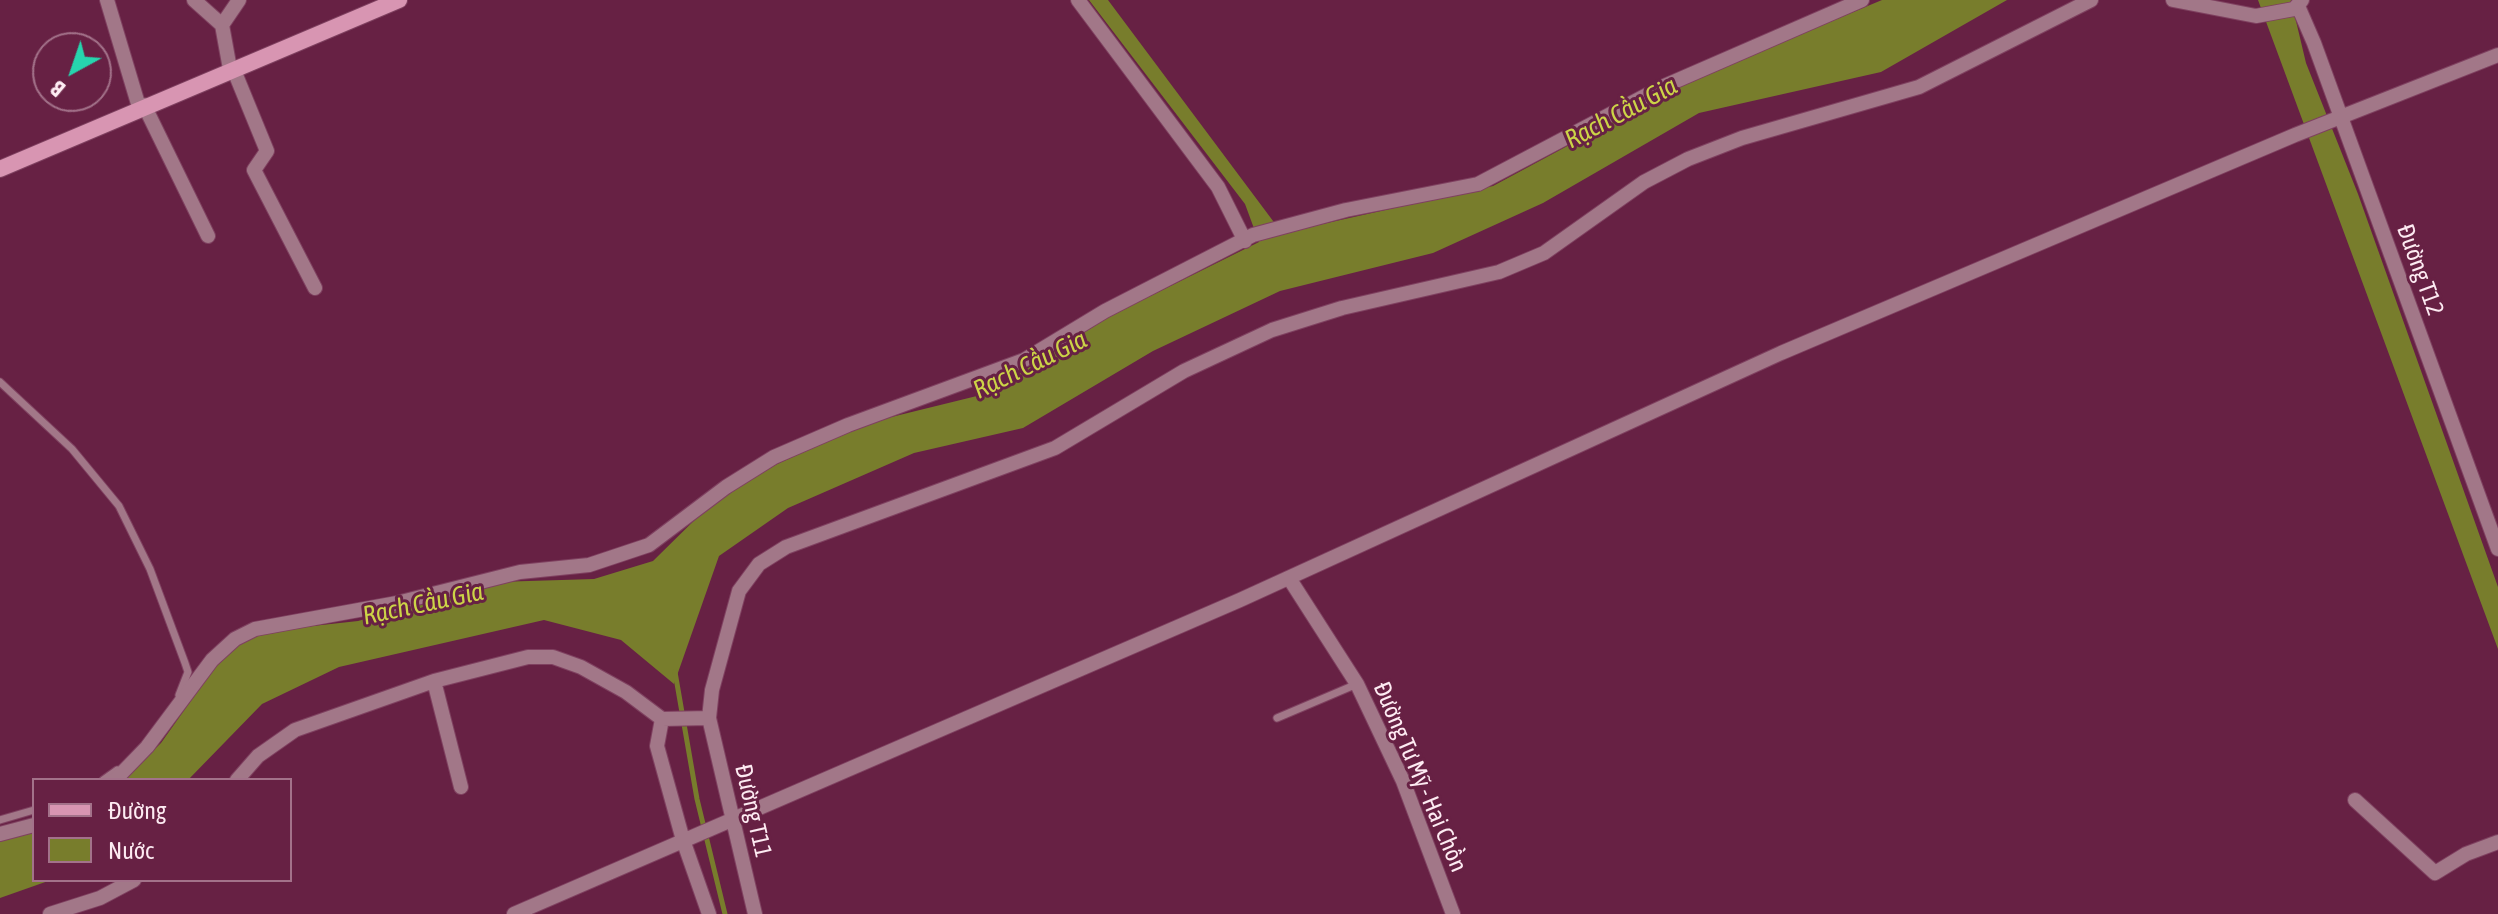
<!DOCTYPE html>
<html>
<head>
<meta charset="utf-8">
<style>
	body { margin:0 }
	#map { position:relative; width:2498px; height:914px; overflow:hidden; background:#672144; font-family:"Asap Condensed",sans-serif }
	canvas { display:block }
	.legend { position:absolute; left:32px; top:778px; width:260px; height:104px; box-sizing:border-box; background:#672144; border:2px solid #a3728a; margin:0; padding:10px 14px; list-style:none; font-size:24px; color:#fdebf2 }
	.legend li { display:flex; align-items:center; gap:16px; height:40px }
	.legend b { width:40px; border:2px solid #a3728a }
	.north { position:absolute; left:32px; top:32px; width:80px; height:80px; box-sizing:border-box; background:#672144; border:2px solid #a3728a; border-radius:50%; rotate:220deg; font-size:22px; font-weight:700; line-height:32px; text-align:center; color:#fdebf2 }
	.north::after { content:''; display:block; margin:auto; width:28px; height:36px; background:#26d5ae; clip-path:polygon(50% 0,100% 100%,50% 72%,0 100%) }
</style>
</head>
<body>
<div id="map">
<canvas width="2498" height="914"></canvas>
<ul class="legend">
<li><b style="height:10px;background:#d895b2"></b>Đường</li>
<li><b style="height:22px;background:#787d2c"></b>Nước</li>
</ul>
<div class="north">B</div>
</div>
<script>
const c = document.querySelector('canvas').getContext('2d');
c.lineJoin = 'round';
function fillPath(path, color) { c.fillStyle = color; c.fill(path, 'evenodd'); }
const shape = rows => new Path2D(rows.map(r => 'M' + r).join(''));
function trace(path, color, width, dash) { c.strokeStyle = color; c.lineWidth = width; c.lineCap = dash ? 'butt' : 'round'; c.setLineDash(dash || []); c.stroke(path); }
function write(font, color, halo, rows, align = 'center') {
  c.font = font + ' "Asap Condensed",sans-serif'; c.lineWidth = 6; c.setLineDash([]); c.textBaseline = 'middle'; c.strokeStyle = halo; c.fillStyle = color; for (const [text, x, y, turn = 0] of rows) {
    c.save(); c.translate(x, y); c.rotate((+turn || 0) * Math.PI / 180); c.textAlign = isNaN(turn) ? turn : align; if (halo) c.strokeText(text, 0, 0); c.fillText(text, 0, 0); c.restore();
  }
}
const water = shape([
	[1089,0,1108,0,1282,233,1493,186,1690,80,1882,0,2007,0,1881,72,1699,113,1543,203,1433,253,1280,291,1153,351,1023,428,914,453,788,508,719,556,674,684,621,640,544,620,339,667,262,704,188,780,123,780,161,743,226,651,267,631,358,621,496,582,594,579,653,561,718,497,775,465,867,423,989,393,1110,316,1259,242,1245,204],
	[2258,0,2291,0,2306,63,2358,194,2498,587,2498,649],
	[34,830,34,880,51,880,0,898,0,841]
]);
const stream = shape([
	[675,672,697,799,725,914]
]);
const lane = shape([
	[0,382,72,449,119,506,150,569,185,663,188,672,179,695],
	[1277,718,1357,684],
	[103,780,117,770],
	[0,820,34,810]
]);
const street = shape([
	[107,0,139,107],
	[194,0,222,25,230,69],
	[1078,0,1218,187,1245,241],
	[2173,0,2256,16,2294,9,2302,0],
	[2298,6,2314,43,2498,549],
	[222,25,239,0],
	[233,68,267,151,254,170,315,288],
	[144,105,208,236],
	[1289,578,1357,684,1403,781,1453,914],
	[434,681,461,787],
	[662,719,657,746,683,840,709,914],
	[115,780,147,747,212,660,235,639,255,629,397,603,520,572,589,565,649,545,726,487,774,457,848,425,1024,360,1105,311,1253,235,1346,210,1478,184,1662,87,1862,0],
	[237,780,258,756,295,730,434,681,528,657,553,657,581,667,626,692,662,719,709,718],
	[2355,800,2435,873,2466,854,2498,842],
	[0,834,34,825],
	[50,914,100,898,134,880],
	[514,914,1240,600,1781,353,2295,135,2498,55],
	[755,914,709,718,712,690,739,591,759,564,786,547,1055,448,1184,371,1272,330,1342,308,1499,272,1544,253,1644,182,1688,159,1742,138,1919,87,2091,0]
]);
const secondary = shape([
	[0,169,399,0]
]);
const streetNames = [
	["Đường T12",2420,270,70],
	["Đường Tư Mỹ - Hai Chồn",1420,777,67],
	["Đường T11",753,811,77]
];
const waterNames = [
	["Rạch Cầu Gia",1621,113,-28],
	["Rạch Cầu Gia",1030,365,-26],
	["Rạch Cầu Gia",423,604,-12]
];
fillPath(water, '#787d2c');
trace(stream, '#787d2c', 5);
trace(lane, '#7f4160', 9);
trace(street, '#7f4160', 16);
trace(secondary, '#7f4160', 18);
trace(lane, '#a27788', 7);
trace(street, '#a27788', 14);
trace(secondary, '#d895b2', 16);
write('24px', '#fdebf2', '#672144', streetNames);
write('italic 26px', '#ccd447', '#672144', waterNames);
</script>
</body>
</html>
